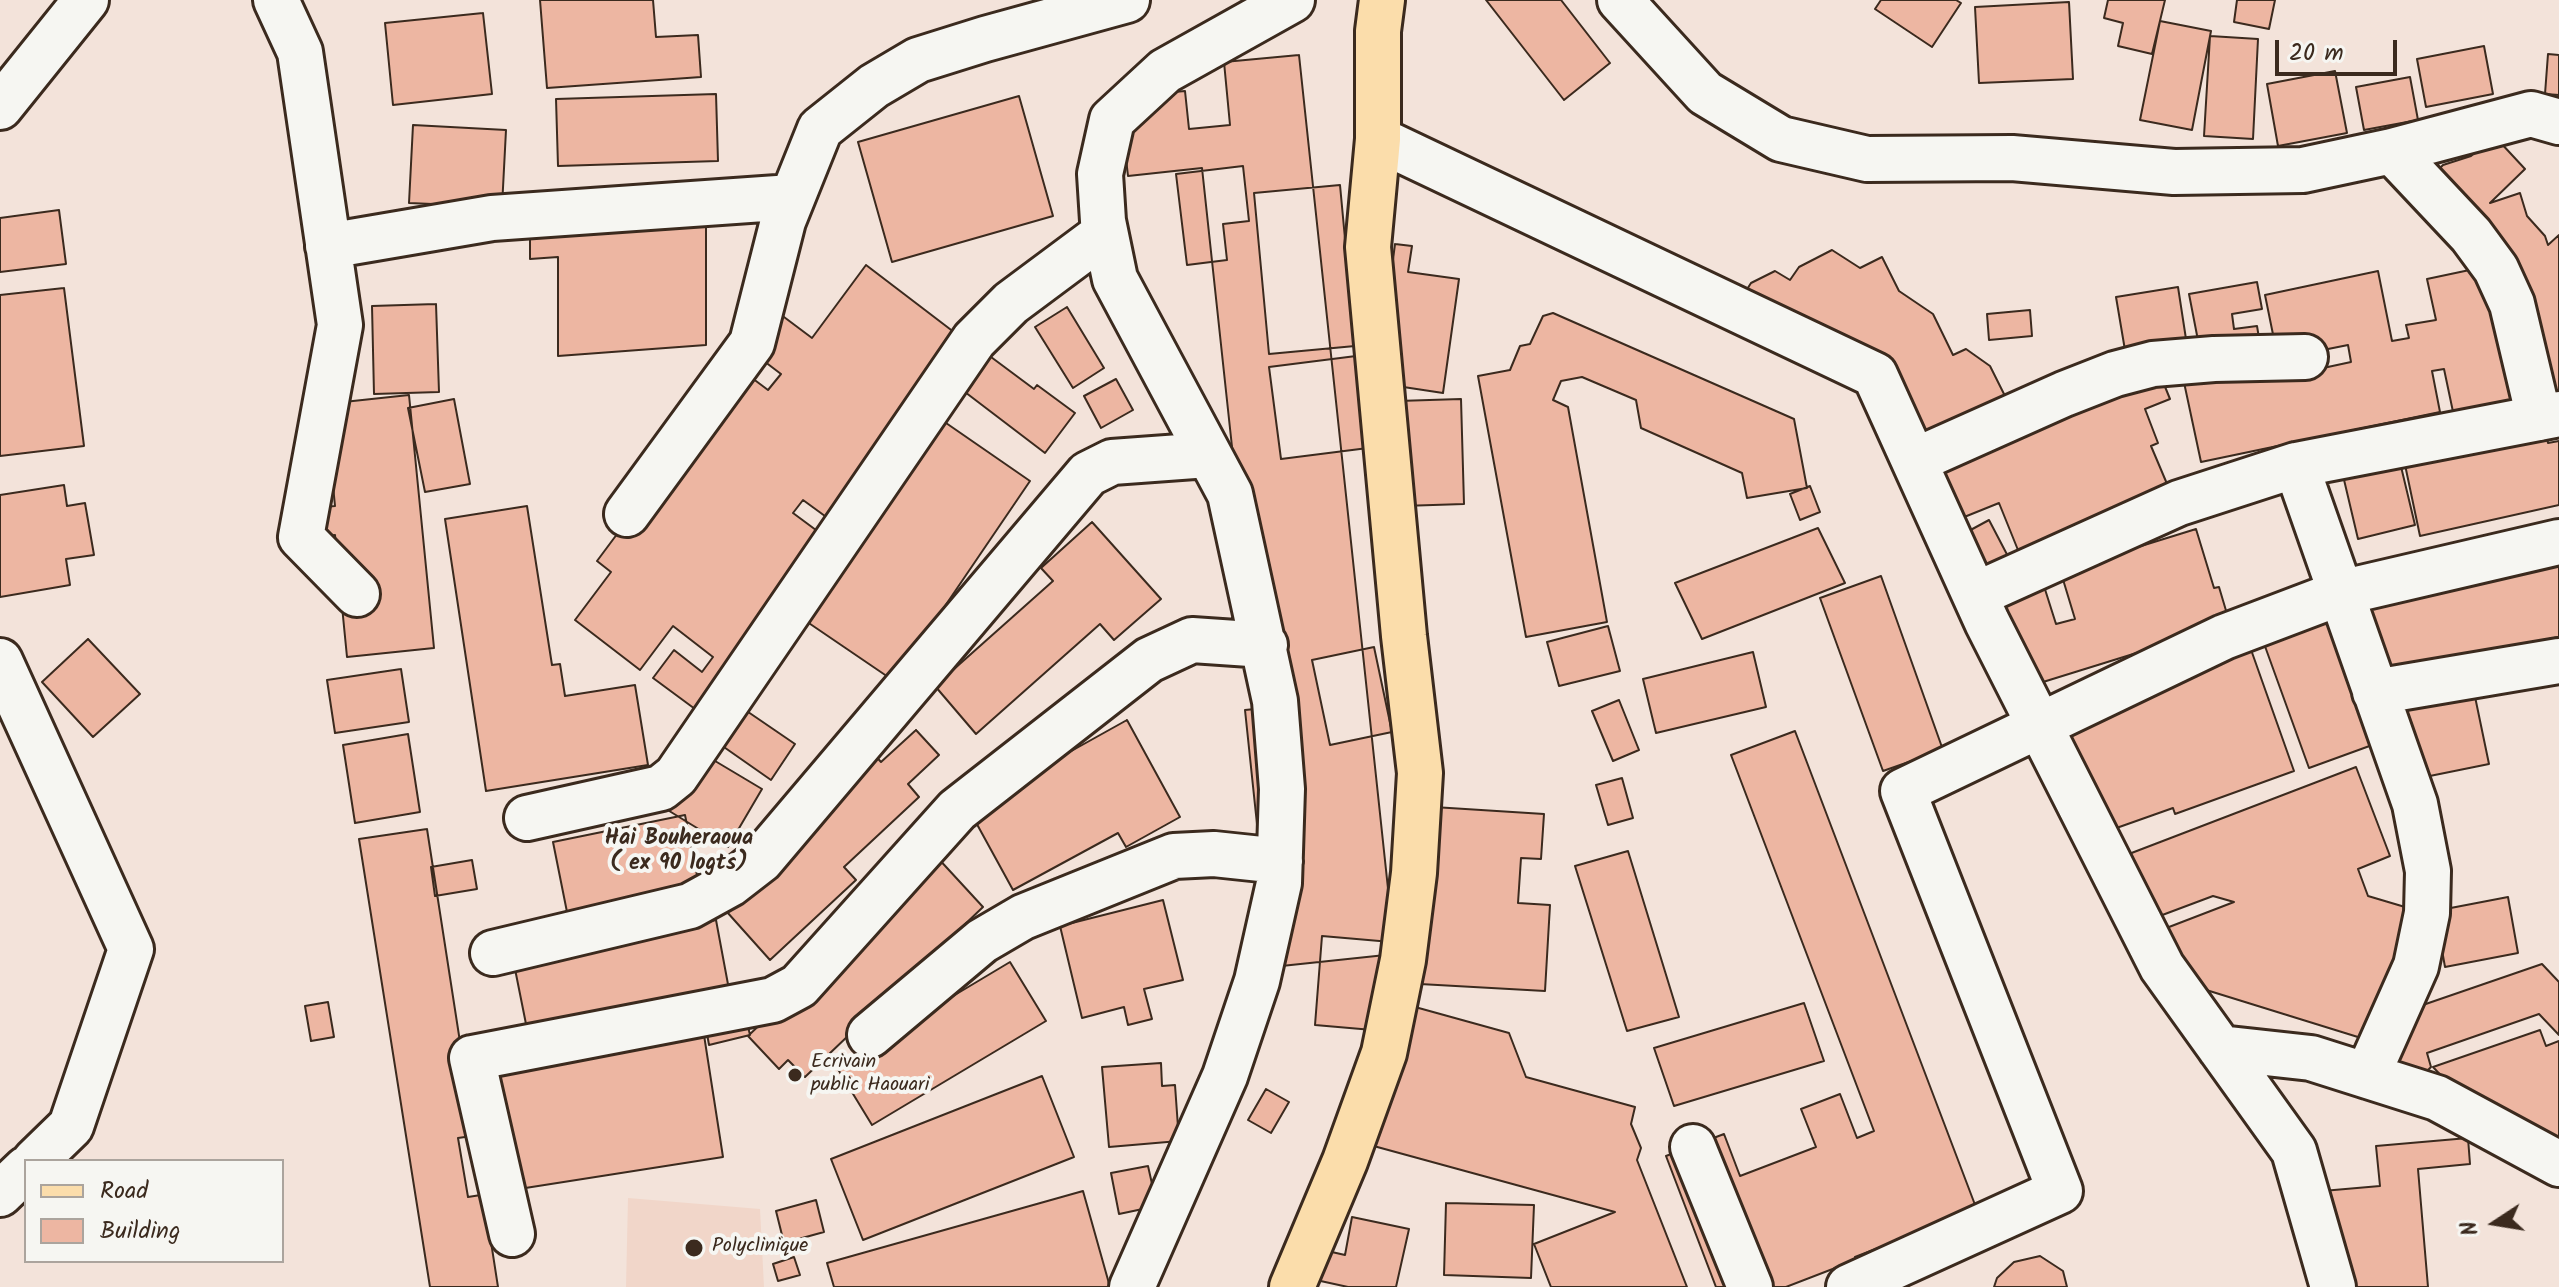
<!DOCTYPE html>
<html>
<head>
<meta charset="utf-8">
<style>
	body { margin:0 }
	#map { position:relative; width:2559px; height:1287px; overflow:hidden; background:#f3e3da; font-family:Kalam,sans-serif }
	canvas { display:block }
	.legend { position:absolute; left:24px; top:1159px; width:260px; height:104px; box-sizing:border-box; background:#f6f6f2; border:2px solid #aba49d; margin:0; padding:10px 14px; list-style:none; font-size:24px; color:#3b2a1e }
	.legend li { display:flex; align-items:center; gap:16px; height:40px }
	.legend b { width:40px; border:2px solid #aba49d }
	.north { position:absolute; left:2455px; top:1183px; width:80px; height:80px; -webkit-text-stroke:6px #f6f6f2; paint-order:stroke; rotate:258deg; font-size:22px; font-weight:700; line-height:32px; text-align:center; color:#3b2a1e }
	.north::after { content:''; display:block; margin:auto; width:28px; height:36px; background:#3b2a1e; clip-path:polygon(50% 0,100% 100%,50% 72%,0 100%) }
	.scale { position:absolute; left:2275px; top:40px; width:122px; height:36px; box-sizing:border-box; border:4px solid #3b2a1e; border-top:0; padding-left:10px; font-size:24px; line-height:28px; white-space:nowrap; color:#3b2a1e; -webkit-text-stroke:6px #f6f6f2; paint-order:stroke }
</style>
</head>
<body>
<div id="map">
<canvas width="2559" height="1287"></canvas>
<ul class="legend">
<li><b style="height:10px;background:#fbddab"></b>Road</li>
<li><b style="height:22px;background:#edb6a2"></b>Building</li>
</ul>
<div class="north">N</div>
<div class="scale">20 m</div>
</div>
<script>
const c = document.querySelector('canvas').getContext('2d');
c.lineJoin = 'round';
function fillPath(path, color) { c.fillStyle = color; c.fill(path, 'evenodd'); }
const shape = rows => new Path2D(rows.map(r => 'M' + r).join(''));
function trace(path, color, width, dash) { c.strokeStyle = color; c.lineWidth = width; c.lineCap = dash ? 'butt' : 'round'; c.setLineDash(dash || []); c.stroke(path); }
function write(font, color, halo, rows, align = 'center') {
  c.font = font + ' Kalam,sans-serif'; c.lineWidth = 8; c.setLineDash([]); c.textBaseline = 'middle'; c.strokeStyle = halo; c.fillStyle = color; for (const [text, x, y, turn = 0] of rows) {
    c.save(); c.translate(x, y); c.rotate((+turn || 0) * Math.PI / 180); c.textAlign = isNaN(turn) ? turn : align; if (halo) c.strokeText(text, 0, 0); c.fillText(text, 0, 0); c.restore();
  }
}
const built = shape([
	[628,1198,760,1209,764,1287,626,1287]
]);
const building = shape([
	[540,0,653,0,656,37,698,35,701,77,547,88,540,0],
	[1486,0,1561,0,1610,63,1564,100,1486,0],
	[1881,0,1956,0,1961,3,1932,47,1875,9,1881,0],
	[2108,0,2165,0,2152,54,2118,46,2123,23,2104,18,2108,0],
	[2237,0,2275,0,2269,29,2234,22,2237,0],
	[2069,2,2073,79,1979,83,1975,7,2069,2],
	[483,13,492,94,393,105,385,23,483,13],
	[2160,21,2211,31,2192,130,2140,120,2160,21],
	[2210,36,2258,39,2253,139,2204,136,2210,36],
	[2484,46,2493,94,2426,107,2417,59,2484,46],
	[2548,54,2559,55,2559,95,2545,94,2548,54],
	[1299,55,1395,954,1272,967,1245,710,1295,705,1259,698,1202,168,1128,176,1119,97,1185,91,1189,129,1230,125,1224,62,1299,55],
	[2335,71,2347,133,2278,146,2267,84,2335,71],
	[2410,77,2418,120,2364,130,2356,87,2410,77],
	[716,94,718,161,558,166,556,99,716,94],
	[1019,96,1053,216,892,262,858,142,1019,96],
	[413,125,506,130,502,207,409,203,413,125],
	[2499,141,2525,169,2490,203,2520,193,2527,216,2545,236,2548,245,2559,235,2559,415,2429,179,2443,165,2471,156,2481,147,2499,141],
	[1243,166,1249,221,1223,224,1227,260,1187,265,1176,174,1243,166],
	[1340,185,1355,346,1269,354,1254,193,1340,185],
	[59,210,66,264,0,272,0,218,59,210],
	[706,219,706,345,558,356,558,257,530,259,530,232,706,219],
	[1395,244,1412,246,1408,272,1459,279,1443,393,1377,383,1395,244],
	[1832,250,1860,268,1882,257,1899,291,1933,314,1953,355,1966,349,1990,366,2009,404,1902,456,1872,395,1737,305,1751,283,1775,271,1790,280,1799,267,1832,250],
	[2498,264,2528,411,2456,426,2444,369,2432,371,2440,412,2201,462,2182,373,2272,379,2351,362,2348,345,2278,359,2265,295,2378,271,2392,341,2409,338,2406,325,2436,320,2427,279,2498,264],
	[866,265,963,339,829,519,803,500,793,513,824,536,695,709,653,678,674,650,702,672,713,657,673,626,640,670,575,620,611,572,597,561,740,369,768,390,781,374,752,352,780,314,812,338,866,265],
	[2257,282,2262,309,2232,314,2234,329,2257,326,2261,350,2202,361,2189,294,2257,282],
	[2178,287,2188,352,2127,362,2116,297,2178,287],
	[64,288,84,446,0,456,0,295,64,288],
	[436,304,439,392,374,394,372,306,436,304],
	[1067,307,1104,368,1073,388,1035,327,1067,307],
	[2030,310,2032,336,1989,340,1987,314,2030,310],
	[1553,313,1794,419,1807,488,1747,498,1742,473,1641,428,1636,400,1582,377,1561,381,1553,400,1568,407,1607,622,1526,637,1478,376,1510,370,1520,346,1530,344,1543,316,1553,313],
	[987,354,1034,389,1037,385,1075,413,1045,453,961,389,987,354],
	[1356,356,1368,448,1281,459,1269,367,1356,356],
	[2157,367,2170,399,2145,409,2158,443,2151,446,2173,498,2020,555,1999,503,1932,530,1908,469,2157,367],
	[1116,379,1133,410,1101,428,1084,396,1116,379],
	[409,395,434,648,347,657,335,535,304,539,301,509,335,506,325,404,409,395],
	[454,399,470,484,425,492,408,408,454,399],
	[1461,399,1464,504,1402,506,1398,401,1461,399],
	[933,414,1030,481,894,681,797,615,933,414],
	[2545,429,2548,443,2559,441,2559,505,2420,536,2404,460,2545,429],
	[2398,454,2415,525,2358,539,2341,467,2398,454],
	[64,485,67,506,85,503,94,555,66,559,70,585,0,597,0,495,64,485],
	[1810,486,1820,512,1800,520,1790,494,1810,486],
	[527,506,552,665,560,664,565,696,635,685,648,765,486,791,445,519,527,506],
	[1989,520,2012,564,1977,582,1954,539,1989,520],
	[1092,522,1161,599,1114,640,1100,624,976,734,935,686,1053,581,1041,568,1092,522],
	[1818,528,1845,583,1702,639,1675,583,1818,528],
	[2196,529,2214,588,2219,587,2230,624,2014,691,1986,601,2043,583,2056,624,2075,619,2058,563,2125,551,2196,529],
	[2559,557,2559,637,2384,671,2370,605,2559,557],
	[1881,576,1943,750,1883,771,1820,598,1881,576],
	[2329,614,2375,744,2309,768,2262,638,2329,614],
	[1608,626,1620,671,1559,686,1547,642,1608,626],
	[88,639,140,694,93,737,42,682,88,639],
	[2249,644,2294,771,2175,814,2173,808,2091,837,2048,714,2249,644],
	[1374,647,1392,732,1330,745,1312,660,1374,647],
	[1753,652,1766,707,1656,733,1643,679,1753,652],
	[401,669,409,722,335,733,327,680,401,669],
	[2473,687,2489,764,2415,779,2399,703,2473,687],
	[1619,700,1639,750,1613,761,1592,711,1619,700],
	[735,703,795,744,771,780,711,738,735,703],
	[1127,720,1180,817,1126,847,1118,833,1013,890,973,817,1033,780,1030,774,1127,720],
	[916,730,939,755,908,784,919,797,844,867,856,880,770,960,727,912,754,887,871,751,881,762,916,730],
	[1795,731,1977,1210,1855,1257,1856,1260,1786,1287,1716,1287,1666,1156,1724,1134,1740,1176,1816,1147,1801,1109,1840,1094,1857,1138,1874,1131,1731,755,1795,731],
	[408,734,420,812,355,823,343,745,408,734],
	[700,752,762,789,728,847,666,809,700,752],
	[2356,767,2390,856,2358,869,2368,896,2405,907,2410,922,2374,1042,2145,971,2156,932,2234,902,2213,896,2133,926,2108,862,2356,767],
	[1622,778,1633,818,1608,825,1596,785,1622,778],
	[1418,806,1544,814,1541,859,1521,858,1518,903,1550,905,1545,991,1402,983,1418,806],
	[685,815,699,885,567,912,553,842,685,815],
	[427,829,498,1287,430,1287,359,839,427,829],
	[1628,851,1679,1017,1627,1031,1575,866,1628,851],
	[936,856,983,907,805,1077,788,1060,779,1069,748,1036,936,856],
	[472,860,477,889,435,896,431,867,472,860],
	[2508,897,2518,953,2445,967,2435,911,2508,897],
	[1163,900,1183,980,1144,989,1152,1019,1128,1025,1124,1007,1082,1018,1060,926,1163,900],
	[716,920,730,995,528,1034,515,969,547,963,545,953,716,920],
	[1322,936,1391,942,1384,1031,1315,1025,1322,936],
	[1010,962,1046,1021,872,1125,836,1066,1010,962],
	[2542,964,2559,982,2559,1035,2539,1014,2427,1053,2431,1067,2422,1076,2388,1065,2417,1007,2542,964],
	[328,1002,334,1037,311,1041,305,1006,328,1002],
	[1397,1002,1509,1033,1526,1077,1635,1107,1631,1124,1641,1148,1637,1160,1687,1287,1551,1287,1534,1244,1615,1212,1359,1142,1397,1002],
	[1804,1003,1824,1061,1674,1106,1654,1048,1804,1003],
	[746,1018,750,1035,709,1045,706,1028,746,1018],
	[2540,1030,2546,1046,2559,1041,2559,1160,2478,1115,2433,1067,2540,1030],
	[704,1035,723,1157,468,1197,458,1138,472,1136,493,1065,704,1035],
	[1161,1063,1162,1086,1175,1085,1179,1141,1109,1147,1102,1067,1161,1063],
	[1042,1076,1074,1157,863,1240,831,1159,1042,1076],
	[1266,1089,1289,1102,1271,1133,1248,1120,1266,1089],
	[2468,1138,2470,1164,2418,1169,2428,1287,2349,1287,2311,1192,2380,1186,2376,1146,2468,1138],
	[1148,1166,1157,1206,1119,1214,1111,1173,1148,1166],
	[1083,1191,1110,1287,834,1287,827,1263,1083,1191],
	[816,1200,824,1232,784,1243,776,1211,816,1200],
	[1446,1203,1534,1205,1531,1278,1444,1275,1446,1203],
	[1352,1217,1409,1229,1396,1287,1348,1287,1316,1280,1323,1250,1345,1255,1352,1217],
	[2040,1256,2063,1271,2067,1287,1994,1287,1997,1278,2014,1262,2040,1256],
	[794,1257,800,1275,778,1281,773,1264,794,1257]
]);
const minor = shape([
	[276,0,300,52,340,325,301,537,357,594],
	[1620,0,1705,93,1781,139,1867,159,2012,158,2174,172,2303,170,2392,151,2531,114,2559,122],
	[0,107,86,0],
	[1378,139,1875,375,1987,622,2162,967,2294,1151,2333,1287],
	[2392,151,2471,235,2496,269,2512,304,2539,418],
	[328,246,492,218,792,197],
	[1914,461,2064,394,2115,374,2153,364,2214,359,2305,357],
	[2296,465,2415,804,2428,871,2427,913,2416,966,2367,1076],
	[627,514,752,343,783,221,820,129,874,86,918,60,985,39,1127,0],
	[1975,595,2179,503,2296,465,2559,414],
	[0,661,131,949,71,1126,35,1161],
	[2375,692,2559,661],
	[527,818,661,788,676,776,974,340,1011,303,1105,233],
	[493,953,690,906,730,884,761,860,1088,474,1112,462,1208,455],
	[870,1035,982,941,1023,917,1174,856,1214,854,1280,861],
	[2220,1048,2311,1058,2437,1098,2559,1164],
	[1693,1147,1750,1287],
	[0,1194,26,1169],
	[512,1234,472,1058,773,1000,799,986,957,810,1149,660,1192,640,1265,645],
	[1132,1287,1225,1076,1257,981,1279,883,1282,789,1275,701,1230,494,1115,279,1103,221,1100,174,1112,120,1165,71,1292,0],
	[1849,1287,2060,1191,1903,791,2224,637,2340,593,2559,542]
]);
const major = shape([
	[1292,1287,1345,1161,1384,1053,1403,960,1414,873,1420,773,1404,636,1368,247,1378,139,1378,31,1382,0]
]);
const markers = [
	[795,1075,8,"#3b2a1e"],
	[694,1248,10,"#3b2a1e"]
];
const poiNames = [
	["Ecrivain",811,1064],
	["public Haouari",811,1087],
	["Polyclinique",712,1248]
];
const neighbourhoodNames = [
	["Hai Bouheraoua",679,840],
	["( ex 90 logts)",679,865]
];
fillPath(built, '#f1d6c9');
fillPath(building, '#edb6a2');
trace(building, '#3b2a1e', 2);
trace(minor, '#3b2a1e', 50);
trace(major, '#3b2a1e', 50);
trace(minor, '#f6f6f2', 44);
trace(major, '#fbddab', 44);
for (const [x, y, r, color] of markers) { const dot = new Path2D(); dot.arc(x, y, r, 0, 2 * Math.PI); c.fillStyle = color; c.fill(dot); trace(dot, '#f6f6f2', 3); }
write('20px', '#3b2a1e', '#f6f6f2', poiNames, 'left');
write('bold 22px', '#3b2a1e', '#f6f6f2', neighbourhoodNames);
</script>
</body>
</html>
